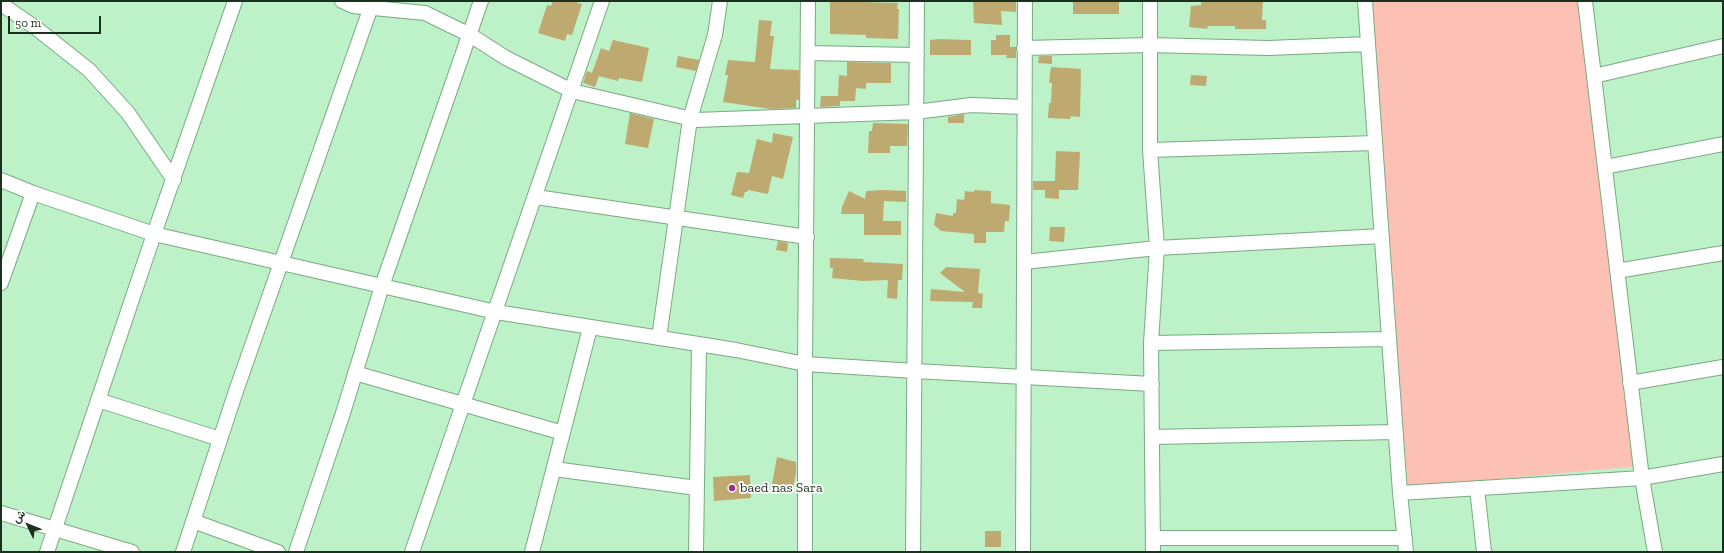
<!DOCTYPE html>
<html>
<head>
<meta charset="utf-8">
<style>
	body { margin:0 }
	#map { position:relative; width:1724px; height:553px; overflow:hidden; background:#bdf1c7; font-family:"Zilla Slab",Vazirmatn,serif }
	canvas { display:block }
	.frame { position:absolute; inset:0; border:2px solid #1c3020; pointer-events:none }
	.north { position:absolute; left:8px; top:505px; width:40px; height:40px; -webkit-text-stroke:3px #fff; paint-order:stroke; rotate:313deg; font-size:11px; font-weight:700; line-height:16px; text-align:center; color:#1c3020 }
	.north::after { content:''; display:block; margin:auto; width:14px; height:18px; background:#1c3020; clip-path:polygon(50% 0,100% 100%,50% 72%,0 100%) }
	.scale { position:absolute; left:8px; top:16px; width:93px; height:18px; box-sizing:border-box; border:2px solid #1c3020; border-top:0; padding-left:5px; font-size:12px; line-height:14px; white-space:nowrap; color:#1c3020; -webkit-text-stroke:3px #fff; paint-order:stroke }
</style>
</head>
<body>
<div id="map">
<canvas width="1724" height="553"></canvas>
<div class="frame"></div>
<div class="north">ش</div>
<div class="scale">50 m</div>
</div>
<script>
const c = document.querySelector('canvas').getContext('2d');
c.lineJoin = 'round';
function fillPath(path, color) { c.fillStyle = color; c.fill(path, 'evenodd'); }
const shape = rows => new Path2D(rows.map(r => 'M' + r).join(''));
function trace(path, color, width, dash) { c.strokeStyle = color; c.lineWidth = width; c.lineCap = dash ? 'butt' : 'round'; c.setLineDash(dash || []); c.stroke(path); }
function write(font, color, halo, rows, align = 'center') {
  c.font = font + ' "Zilla Slab",serif'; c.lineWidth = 3.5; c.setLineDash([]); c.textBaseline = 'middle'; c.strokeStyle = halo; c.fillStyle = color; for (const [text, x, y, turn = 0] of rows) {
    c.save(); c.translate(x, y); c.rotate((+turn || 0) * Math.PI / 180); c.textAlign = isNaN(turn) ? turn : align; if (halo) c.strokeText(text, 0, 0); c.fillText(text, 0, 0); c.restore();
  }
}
const green = shape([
	[1367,1,1581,1,1640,466,1408,487]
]);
const building = shape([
	[553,1,573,1,582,4,572,35,567,34,565,41,538,33,547,5,551,6],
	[830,1,898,3,897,9,899,9,898,39,866,38,866,35,830,34],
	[973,1,1016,1,1016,12,1001,11,1002,25,974,23],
	[1073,1,1119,1,1119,14,1073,14],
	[1209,1,1263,1,1262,20,1266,20,1266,29,1235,29,1235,26,1207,26,1208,29,1189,27,1191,6,1201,5,1201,2],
	[759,20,772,21,770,36,774,36,770,69,799,70,799,100,796,100,796,108,771,109,723,102,728,75,725,75,728,60,755,62],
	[996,35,1010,35,1010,47,1016,47,1016,58,1006,58,1007,55,991,55,991,40,996,40],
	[939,39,971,40,971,55,930,55,930,40],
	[613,40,649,48,642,82,619,78,618,81,599,76,595,87,583,83,587,71,592,73,601,48,609,51],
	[678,56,699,60,696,71,676,67],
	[1039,56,1052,56,1052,64,1038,63],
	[847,62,891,63,891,83,866,83,866,89,856,88,855,101,840,101,840,106,820,107,821,96,838,96,839,75,847,76],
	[1051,67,1081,69,1080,117,1071,116,1070,119,1048,118,1049,103,1051,103,1052,83,1049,83],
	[1191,75,1207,76,1206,86,1190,85],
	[630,113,654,119,648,148,625,144],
	[964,114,964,123,948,123,948,117],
	[873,123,908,124,907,146,890,146,890,153,868,153,869,131,872,131],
	[773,133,793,137,783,179,772,176,768,194,748,190,747,192,745,192,743,198,731,195,737,172,749,173,757,139,772,143],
	[1056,151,1080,152,1078,190,1059,190,1059,199,1045,198,1045,190,1033,190,1033,181,1055,181],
	[884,190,906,191,906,202,884,201,883,221,901,221,901,235,864,235,864,214,841,214,842,207,849,191,865,199,866,191],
	[974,190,991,191,991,203,1010,205,1009,221,1005,221,1004,232,986,232,986,243,974,243,974,234,941,231,934,225,936,213,953,216,953,213,956,213,957,199,964,200,965,191,974,192],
	[1050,227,1065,227,1064,242,1049,241],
	[778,241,788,243,787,252,776,250],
	[830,258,864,259,863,262,903,264,902,280,898,280,897,299,887,298,888,280,863,281,832,278,833,268,830,268],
	[946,267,980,269,978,293,983,294,982,308,972,308,973,302,930,301,931,289,965,292,940,273],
	[777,457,796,462,796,473,793,488,772,484],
	[750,475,751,498,714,501,713,477],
	[985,531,1001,531,1001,547,985,547]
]);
const street = shape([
	[342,1,353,6,425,13,470,35,506,58,572,91,696,120,916,112,971,105,1024,107],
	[1150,1,1150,150,1157,248,1151,343,1153,552],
	[1365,1,1400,493,1406,552],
	[1585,1,1642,478,1655,552],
	[1,4,36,28,89,70,128,113,174,180],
	[1024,48,1150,45,1268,48,1368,44],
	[808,53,917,55],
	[1594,76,1723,46],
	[1150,150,1375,143],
	[1605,167,1723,144],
	[1,180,33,193,154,234,496,312,736,350,805,364,915,371,1152,384],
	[536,197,807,237],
	[1024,262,1157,248,1382,236],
	[1617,271,1723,253],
	[1,283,33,193],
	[659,338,690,119,715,35,720,1],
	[1151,343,1389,339],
	[355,373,563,433],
	[1630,383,1723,367],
	[98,400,220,439],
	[1152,437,1396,432],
	[554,469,697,488],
	[1477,488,1484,552],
	[1400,493,1642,478,1723,464],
	[1,513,132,552],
	[193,521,278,552],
	[1153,538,1405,538],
	[47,552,154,234,235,1],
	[183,552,236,391,373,1],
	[296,552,343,413,382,286,481,1],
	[412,552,602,1],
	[532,552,590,328],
	[696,552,699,345],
	[805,552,805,364,808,1],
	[913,552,917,1],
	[1023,552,1025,1]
]);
const markers = [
	[732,488,4,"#982f92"]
];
const poiNames = [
	["baed nas Sara",740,488]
];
fillPath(green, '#fcc0b5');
fillPath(building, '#beaa71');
trace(street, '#79aa83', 16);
trace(street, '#fff', 14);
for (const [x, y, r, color] of markers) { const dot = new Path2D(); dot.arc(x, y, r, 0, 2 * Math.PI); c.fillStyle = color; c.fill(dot); trace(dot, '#fff', 1.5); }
write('14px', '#1c3020', '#fff', poiNames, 'left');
</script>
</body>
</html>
